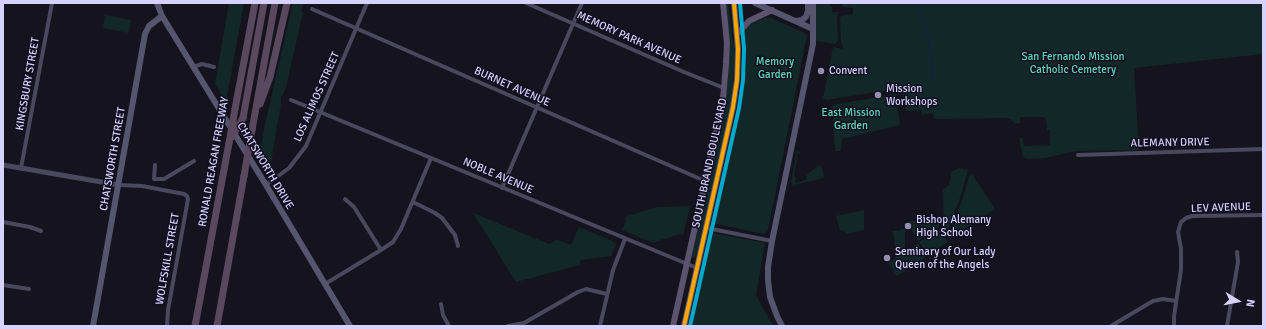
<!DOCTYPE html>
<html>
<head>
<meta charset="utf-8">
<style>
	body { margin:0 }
	#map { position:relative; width:1266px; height:329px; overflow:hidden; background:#15131d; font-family:Signika,sans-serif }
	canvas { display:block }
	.frame { position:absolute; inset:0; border:4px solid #d6d2fc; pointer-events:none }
	.north { position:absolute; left:1218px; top:281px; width:40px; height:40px; -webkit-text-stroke:3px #120f21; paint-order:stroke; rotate:100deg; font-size:11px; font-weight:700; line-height:16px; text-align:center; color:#d6d2fc }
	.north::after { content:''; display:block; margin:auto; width:14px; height:18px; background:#d6d2fc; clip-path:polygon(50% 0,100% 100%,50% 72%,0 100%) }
</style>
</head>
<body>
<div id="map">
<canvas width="1266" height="329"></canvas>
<div class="frame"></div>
<div class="north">N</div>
</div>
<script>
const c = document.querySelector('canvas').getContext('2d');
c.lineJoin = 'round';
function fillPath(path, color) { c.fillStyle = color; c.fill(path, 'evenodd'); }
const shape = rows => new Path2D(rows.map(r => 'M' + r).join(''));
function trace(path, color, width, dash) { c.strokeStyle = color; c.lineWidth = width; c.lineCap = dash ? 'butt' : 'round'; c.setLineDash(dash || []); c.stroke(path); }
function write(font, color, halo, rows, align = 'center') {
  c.font = font + ' Signika,sans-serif'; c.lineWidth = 3; c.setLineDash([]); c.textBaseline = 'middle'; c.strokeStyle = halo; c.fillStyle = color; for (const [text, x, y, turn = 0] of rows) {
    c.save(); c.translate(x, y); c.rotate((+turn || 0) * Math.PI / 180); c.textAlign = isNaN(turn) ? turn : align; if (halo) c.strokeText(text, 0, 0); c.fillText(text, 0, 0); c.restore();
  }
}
const green = shape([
	[229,3,244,3,226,102,215,84],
	[293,3,304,3,301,12,303,13,285,91,281,97,281,103,271,162,265,166,259,156,266,120],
	[728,3,735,53,732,97,728,120,697,253,695,258,691,257,723,115,727,85,729,44,726,6,727,4],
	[816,3,830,3,830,7,832,7,832,12,839,12,837,17,838,41,836,44,816,41],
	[842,3,1263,3,1263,54,1134,68,1139,150,1076,151,1045,158,1027,159,1023,157,1019,138,1023,138,1024,146,1050,145,1050,130,1047,130,1047,123,1045,117,1020,117,1020,123,1015,124,1012,120,1006,118,934,119,933,113,922,115,921,110,906,111,903,94,907,93,907,89,902,90,902,88,826,100,823,98,833,47,843,49,841,42,840,17,844,15,853,14,853,8,843,7],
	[105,15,131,20,129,33,103,28],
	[765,18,771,18,805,33,807,35,768,230,764,234,716,224,715,222,742,96,745,61,744,31,749,25],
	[896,94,900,125,842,139,841,151,835,151,832,105],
	[797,151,802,152,798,153,794,175,796,178,795,183,805,180,807,175,819,165,822,167,824,178,793,185,791,182],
	[959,168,968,170,960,198,947,232,944,225,943,190,949,185,952,171],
	[972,174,995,209,956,234,954,230,949,233,962,200,969,177],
	[690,206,683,235,681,234,654,242,653,243,622,230,626,221,625,217,657,207],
	[864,210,864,230,846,234,844,231,840,230,836,216],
	[473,213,549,244,557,240,571,245,579,227,614,242,616,244,611,256,580,260,580,265,516,282],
	[939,220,939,227,918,241,910,228,911,226,909,221],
	[901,229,905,229,905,249,896,255,893,231,900,231],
	[939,229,948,242,928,255,919,242],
	[713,233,765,243,756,295,773,326,691,326],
	[918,243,926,257,897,276,888,263]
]);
const stream = shape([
	[918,3,928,35,932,66,932,81]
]);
const minor = shape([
	[526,3,684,72,724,88],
	[312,9,705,181],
	[193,67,202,64,214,67],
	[291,100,697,268],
	[1078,155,1263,149],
	[155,165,154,179,164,179,194,161],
	[21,168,52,3],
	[119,185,142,186,184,194,187,196,188,199,168,310,167,326],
	[266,185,289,168,306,146,367,3],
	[502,188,582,3],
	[345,199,354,207,381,250],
	[413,202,435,213,442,218,455,235,458,246],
	[3,222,30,227,41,231],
	[707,228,772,241],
	[325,284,381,250,393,242,401,229,431,158],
	[3,285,29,289],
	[441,304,443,315,449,326],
	[508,326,524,323,578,292,586,289,607,294],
	[600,326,613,270,625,239],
	[1111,326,1153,301,1163,299,1176,301],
	[1174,326,1174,316,1181,270,1181,249,1178,232,1181,222,1186,218,1192,216,1263,215],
	[1227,326,1238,262,1237,252]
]);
const tertiary = shape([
	[3,165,119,185]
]);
const secondary = shape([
	[157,3,162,16,266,185,350,326],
	[755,3,813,29],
	[796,21,802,20,806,17,808,11,808,3],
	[93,326,145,34,149,26,162,16],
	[782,326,777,316,770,297,768,280,768,267,772,241,813,44,813,3]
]);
const primary = shape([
	[738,33,749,21,772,10],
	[673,326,717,128,723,99,726,64,727,43,723,3],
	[684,326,733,107,737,80,738,49,734,3]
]);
const motorway = shape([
	[260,104,270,77,287,3],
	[235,109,255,3],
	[243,118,264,3],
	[252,130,275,3],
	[195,326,229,143],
	[217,326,244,176]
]);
const motorwayBridge = shape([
	[232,137,243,118],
	[229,143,235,109],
	[244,176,252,130]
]);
const bus1 = shape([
	[684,326,733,107,737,80,738,49,734,3]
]);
const bus2 = shape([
	[690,326,739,108,743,80,744,49,740,3]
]);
const markers = [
	[821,71,4,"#928fae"],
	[878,95,4,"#928fae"],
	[908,226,4,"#928fae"],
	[887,258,4,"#928fae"]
];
const streetNames = [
	["MEMORY PARK AVENUE",629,38,24],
	["KINGSBURY STREET",28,84,-80],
	["BURNET AVENUE",512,87,24],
	["LOS ALIMOS STREET",317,97,-66],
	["ALEMANY DRIVE",1170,143,-1],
	["CHATSWORTH STREET",113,159,-80],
	["RONALD REAGAN FREEWAY",214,162,-80],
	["SOUTH BRAND BOULEVARD",710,163,-78],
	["CHATSWORTH DRIVE",265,166,59],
	["NOBLE AVENUE",498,176,23],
	["LEV AVENUE",1221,208,-2],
	["WOLFSKILL STREET",168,259,-80]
];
const parkNames = [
	["San Fernando Mission",1073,57],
	["Catholic Cemetery",1073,70],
	["Memory",775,62],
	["Garden",775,75],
	["East Mission",851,113],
	["Garden",851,126]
];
const poiNames = [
	["Convent",829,71],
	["Mission",886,89],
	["Workshops",886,102],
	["Bishop Alemany",916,220],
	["High School",916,233],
	["Seminary of Our Lady",895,252],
	["Queen of the Angels",895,265]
];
fillPath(green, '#122828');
trace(stream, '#102240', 1.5);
trace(minor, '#49485e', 4);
trace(tertiary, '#49485e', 5);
trace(secondary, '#56556f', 6);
trace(primary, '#5c536f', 6);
trace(motorway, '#5a495e', 7);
trace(motorwayBridge, '#5a495e', 7);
trace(bus1, '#f7a600', 4);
trace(bus2, '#00a9ce', 4);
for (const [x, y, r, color] of markers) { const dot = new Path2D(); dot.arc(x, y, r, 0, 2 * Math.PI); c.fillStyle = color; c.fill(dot); trace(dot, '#120f21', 1.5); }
write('11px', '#d6d2fc', '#120f21', streetNames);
write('11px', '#62d8b9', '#120f21', parkNames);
write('11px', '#d6d2fc', '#120f21', poiNames, 'left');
</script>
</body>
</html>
